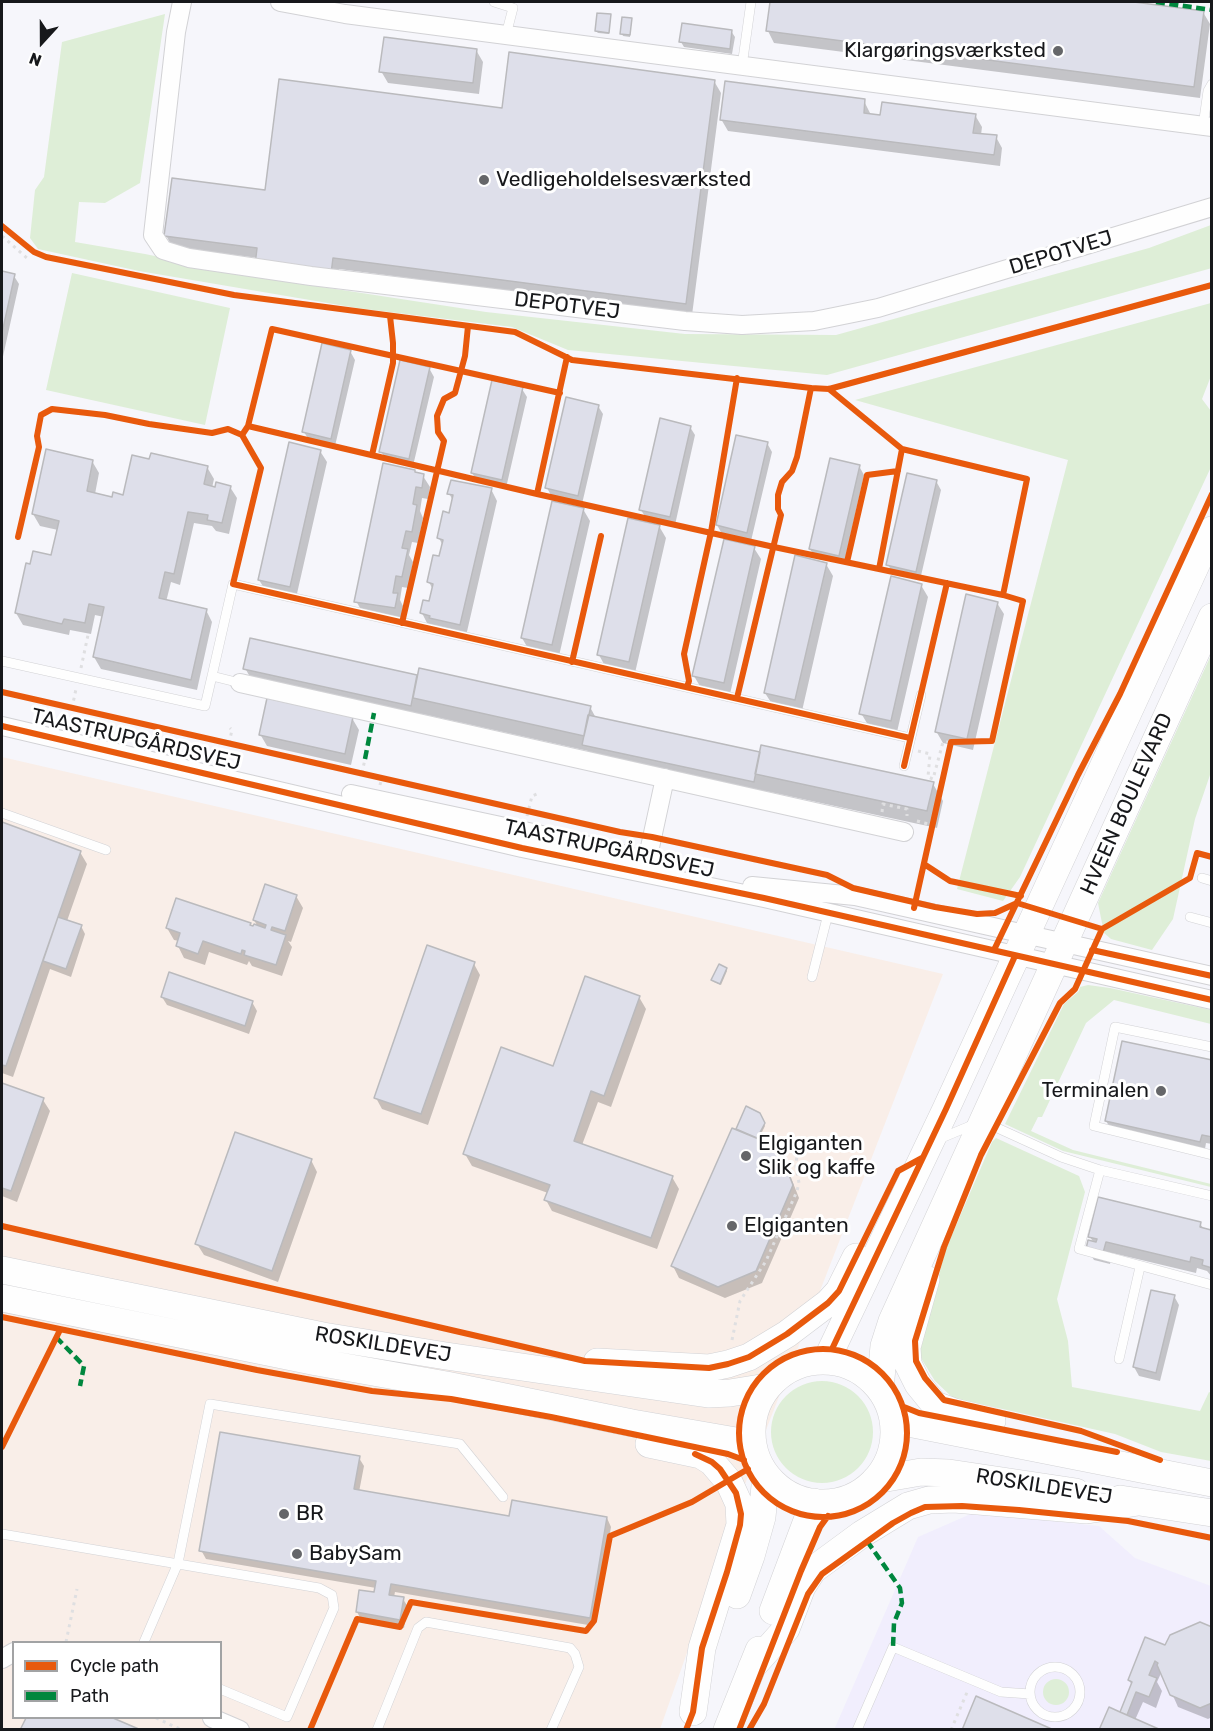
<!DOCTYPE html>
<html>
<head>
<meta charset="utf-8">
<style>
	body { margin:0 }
	#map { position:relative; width:1213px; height:1731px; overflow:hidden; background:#f6f6fb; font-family:Rubik,sans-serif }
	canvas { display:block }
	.frame { position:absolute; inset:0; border:3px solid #17181b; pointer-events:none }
	.legend { position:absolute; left:12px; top:1641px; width:210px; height:78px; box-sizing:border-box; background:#fff; border:2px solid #a2a3a4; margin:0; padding:8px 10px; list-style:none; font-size:18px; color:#17181b }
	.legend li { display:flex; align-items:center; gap:12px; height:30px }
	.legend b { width:30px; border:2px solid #a2a3a4 }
	.north { position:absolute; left:12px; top:12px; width:60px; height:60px; -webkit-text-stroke:4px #fff; paint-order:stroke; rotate:201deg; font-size:16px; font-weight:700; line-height:24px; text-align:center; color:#17181b }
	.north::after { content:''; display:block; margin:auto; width:21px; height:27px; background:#17181b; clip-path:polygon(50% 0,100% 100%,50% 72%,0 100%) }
</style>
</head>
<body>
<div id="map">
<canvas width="1213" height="1731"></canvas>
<div class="frame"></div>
<ul class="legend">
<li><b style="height:8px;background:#e8590c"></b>Cycle path</li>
<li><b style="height:8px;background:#00873e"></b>Path</li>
</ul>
<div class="north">N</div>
</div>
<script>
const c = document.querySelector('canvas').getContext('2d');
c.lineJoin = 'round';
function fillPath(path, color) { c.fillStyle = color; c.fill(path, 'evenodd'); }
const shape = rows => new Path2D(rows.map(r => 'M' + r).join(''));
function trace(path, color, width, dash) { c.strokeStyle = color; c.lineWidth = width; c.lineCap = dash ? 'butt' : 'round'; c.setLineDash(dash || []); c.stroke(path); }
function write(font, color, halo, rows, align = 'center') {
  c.font = font + ' Rubik,sans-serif'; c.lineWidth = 6; c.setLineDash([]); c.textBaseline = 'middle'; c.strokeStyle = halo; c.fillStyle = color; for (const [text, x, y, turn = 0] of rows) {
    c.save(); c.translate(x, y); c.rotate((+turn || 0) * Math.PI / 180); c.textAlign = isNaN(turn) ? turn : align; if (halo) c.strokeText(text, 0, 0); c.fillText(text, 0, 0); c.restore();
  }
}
const commercial = shape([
	[973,1513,1099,1526,1135,1558,1211,1586,1211,1729,834,1730,918,1537]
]);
const industrial = shape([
	[2,757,943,974,721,1546,711,1585,660,1729,2,1730],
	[14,1642,220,1642,220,1718,14,1718]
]);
const green = shape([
	[165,14,140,183,105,203,79,202,75,242,145,254,257,277,486,312,685,334,836,335,1149,248,1211,225,1212,268,827,375,568,350,512,327,357,308,139,271,38,249,30,238,35,190,44,177,62,42],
	[72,273,230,308,205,425,46,390],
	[1211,303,1211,376,1202,399,1211,411,1211,467,1020,877,1003,901,957,889,1068,460,855,400],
	[1211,655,1211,772,1195,819,1173,919,1152,950,1111,939,1104,933,1098,903],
	[1088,985,1110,988,1211,1010,1211,1024,1114,1000,1086,1023,1042,1117,1038,1117,1031,1131,1073,1150,1211,1184,1211,1187,1063,1151,1005,1124,1064,1004,1079,991,1080,987],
	[996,1138,1079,1176,1085,1192,1057,1299,1068,1341,1072,1387,1200,1411,1209,1392,1211,1393,1211,1461,1161,1452,1115,1434,953,1398,935,1381,919,1355,945,1251,992,1142],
	'771 1432a51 51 0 1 1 102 0a51 51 0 1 1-102 0Z',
	'1043 1692a13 13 0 1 1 26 0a13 13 0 1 1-26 0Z'
]);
const shadow = shape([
	[771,2,1123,2,1203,12,1210,24,1200,98,774,43,768,31],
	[610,16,609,34,598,33,596,31],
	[631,20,630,37,623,36,622,34],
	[731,31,735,37,732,54,684,47,681,42],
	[476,50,483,62,479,94,388,83,381,71],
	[714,81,721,93,692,315,339,269,337,285,258,258,172,247,166,235,266,192,503,110],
	[864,101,871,115,975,115,982,127,981,135,996,137,1002,148,1000,166,728,131,721,119],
	[2,273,14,276,19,284,2,361],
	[350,351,355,360,335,446,309,440,304,432],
	[429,368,434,377,413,466,386,460,381,451],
	[522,389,527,397,506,488,477,481,472,473],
	[598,406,603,414,582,504,552,497,547,488],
	[690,427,695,435,675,525,646,518,641,510],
	[767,443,772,452,751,541,722,534,717,525],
	[320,451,327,462,296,598,266,591,259,580],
	[92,461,99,473,95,494,113,498,125,497,207,467,214,479,212,488,230,487,237,498,229,534,216,531,212,526,194,523,180,585,171,582,166,602,206,610,212,622,197,690,101,669,94,657,104,617,95,615,91,634,70,630,69,635,23,625,16,613,52,556,58,530,40,526,33,514],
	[859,466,864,475,844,564,815,557,810,549],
	[416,474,423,476,430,487,428,499,422,498,420,511,423,518,418,543,412,542,409,555,413,562,408,588,402,587,400,600,403,606,401,619,363,613,356,601],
	[936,481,941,490,920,580,893,573,888,565],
	[491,489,497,501,466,636,428,625,422,613,430,603,433,590,429,582,440,558,443,546,439,538,450,514,453,501,449,493],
	[583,509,590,521,559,656,529,650,522,638],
	[659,526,666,538,635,673,605,666,599,655],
	[754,548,761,559,730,694,701,688,694,676],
	[826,564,833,576,802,711,772,704,765,693],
	[921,585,928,597,897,732,868,725,861,713],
	[997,603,1004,614,973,750,943,743,936,731],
	[251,640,419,677,590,707,596,718,761,754,933,784,943,801,937,828,765,791,763,799,594,762,588,751,422,714,420,723,255,686,245,668],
	[352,718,359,730,351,765,267,746,260,734],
	[2,823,80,852,87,864,67,921,81,926,85,934,71,977,50,969,13,1077,2,1073],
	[296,896,303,908,291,942,288,941,292,947,282,976,252,966,249,961,247,965,209,952,205,965,184,958,178,946,179,941,174,940,167,928,177,900,250,925,252,927,258,927,254,920],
	[474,964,480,975,428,1125,382,1109,376,1098],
	[726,969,727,971,721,985,714,982,713,980],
	[162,997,252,1002,257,1011,249,1034,167,1005],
	[639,997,646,1009,611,1107,598,1102,582,1145,672,1177,679,1189,657,1249,552,1211,546,1200,548,1193,472,1166,465,1154,554,1068],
	[1212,1062,1212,1144,1206,1143,1205,1149,1111,1129,1106,1121],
	[2,1084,43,1100,50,1111,17,1202,2,1196],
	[747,1108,759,1114,765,1126,758,1140,777,1148,784,1160,799,1198,762,1283,725,1298,679,1278,673,1266],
	[311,1160,317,1172,278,1282,204,1255,197,1244],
	[1200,1224,1204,1229,1212,1231,1212,1277,1207,1271,1197,1268,1196,1273,1112,1253,1110,1264,1094,1260,1087,1249,1094,1243,1090,1237],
	[1174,1296,1179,1305,1160,1381,1139,1376,1134,1367],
	[359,1458,364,1466,359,1492,510,1518,607,1518,611,1527,594,1626,395,1592,394,1597,403,1599,408,1607,404,1628,362,1621,357,1612,376,1594,376,1588,206,1559,201,1550],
	[1212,1628,1212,1717,1208,1719,1178,1707,1162,1671,1157,1682,1162,1691,1156,1708,1143,1702,1135,1720,1121,1714,1132,1685,1129,1680,1166,1647],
	[27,1718,109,1718,137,1730,22,1730]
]);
const building = shape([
	[770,2,1134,2,1204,11,1194,87,766,31,770,2],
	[597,13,611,14,609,33,595,31,597,13],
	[622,17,632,18,630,35,620,34,622,17],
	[682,23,732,30,730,49,679,42,682,23],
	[384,37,477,49,473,83,379,72,384,37],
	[509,52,715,80,686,304,333,258,331,274,255,265,257,248,164,236,172,178,265,190,279,79,502,108,509,52],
	[725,81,865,99,864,113,880,115,882,102,976,114,973,133,997,135,994,155,720,120,725,81],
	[2,271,15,274,2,333,2,271],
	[322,343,351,350,331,439,302,432,322,343],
	[400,360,430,367,409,459,379,452,400,360],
	[492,380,523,387,502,480,471,473,492,380],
	[566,397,599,405,578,496,545,488,566,397],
	[660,418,691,426,670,517,639,510,660,418],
	[736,435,768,442,747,533,716,525,736,435],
	[289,442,321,450,290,587,258,580,289,442],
	[46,449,93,460,87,491,112,497,113,492,123,495,132,455,149,459,151,453,208,466,204,484,215,487,216,482,231,486,222,523,207,520,208,515,188,512,174,574,165,572,159,598,207,609,191,680,93,657,104,607,89,604,85,623,64,619,62,624,15,613,26,563,30,564,33,551,51,555,59,521,32,514,46,449],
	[830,458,860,465,839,556,809,549,830,458],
	[383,463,415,470,415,472,424,474,422,488,416,487,413,504,417,505,412,532,406,531,402,548,408,549,402,577,396,576,393,593,398,593,395,608,354,602,383,463],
	[907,473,937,480,916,572,886,565,907,473],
	[451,480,492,488,460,625,429,618,430,616,420,613,423,600,429,601,433,584,427,582,433,555,439,556,443,540,437,538,443,511,449,513,453,495,447,494,451,480],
	[552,501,584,508,552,645,521,638,552,501],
	[628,518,660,525,629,662,597,655,628,518],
	[724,539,755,546,724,683,692,676,724,539],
	[795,555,827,563,795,700,764,693,795,555],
	[891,576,922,584,891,721,859,714,891,576],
	[966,594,998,602,967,739,935,732,966,594],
	[250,638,417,675,411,706,243,669,250,638],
	[419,668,591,706,584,736,413,698,419,668],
	[267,698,353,717,345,754,259,735,267,698],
	[588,715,760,752,754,782,582,745,588,715],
	[761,745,934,782,927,811,755,774,761,745],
	[2,822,81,851,6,1066,2,1065,2,822],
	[265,884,297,895,285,931,272,927,271,930,286,935,276,965,244,955,245,951,242,950,241,954,203,941,198,954,176,946,180,933,166,928,176,898,251,923,250,925,253,926,254,924,265,928,266,925,253,920,265,884],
	[58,917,82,925,66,969,43,961,58,917],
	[427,945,475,962,421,1114,374,1098,427,945],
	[719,964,727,968,720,984,711,980,719,964],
	[169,972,253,1001,245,1026,161,997,169,972],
	[585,976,640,996,604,1096,591,1091,574,1141,673,1176,651,1238,544,1200,550,1185,463,1154,501,1047,553,1066,585,976],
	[1122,1041,1212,1060,1212,1137,1202,1135,1200,1142,1105,1121,1122,1041],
	[2,1083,44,1098,11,1191,2,1188,2,1083],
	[746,1106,760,1113,765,1123,757,1138,736,1129,746,1106],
	[732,1128,778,1147,793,1185,756,1271,718,1287,671,1266,732,1128],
	[235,1132,312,1159,272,1271,195,1244,235,1132],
	[1098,1197,1201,1222,1200,1227,1211,1230,1212,1227,1212,1268,1202,1265,1203,1260,1191,1257,1190,1262,1106,1242,1103,1253,1086,1249,1088,1240,1096,1242,1097,1239,1088,1237,1098,1197],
	[1151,1290,1175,1295,1156,1373,1133,1367,1151,1290],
	[220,1432,360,1456,354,1489,509,1516,512,1500,607,1517,590,1618,391,1584,389,1595,404,1597,400,1620,356,1612,359,1590,374,1592,376,1581,199,1551,220,1432],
	[1200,1622,1212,1627,1212,1703,1200,1708,1170,1695,1157,1665,1158,1663,1155,1661,1149,1675,1157,1678,1149,1697,1136,1692,1127,1715,1120,1712,1132,1682,1128,1680,1145,1637,1165,1645,1170,1635,1200,1622],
	[976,1696,1038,1723,1054,1730,962,1730,976,1696],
	[1109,1707,1120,1712,1161,1730,1099,1730,1109,1707],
	[26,1718,113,1718,141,1730,20,1730,26,1718]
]);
const path = shape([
	[2,236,28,259],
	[81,668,88,635],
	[72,708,76,689],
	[229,743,232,730,230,728],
	[918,751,930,754,928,777,933,779,943,742,951,742],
	[362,773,365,759],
	[380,785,382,777],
	[882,812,883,804,907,809,907,816],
	[527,816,532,796,539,793],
	[917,821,932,825],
	[732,1340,740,1301,766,1261,797,1191,799,1183,796,1166,797,1154,804,1139],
	[66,1642,77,1589],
	[156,1718,182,1730],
	[951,1730,968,1690]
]);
const lane = shape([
	[494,2,513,8,506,35],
	[742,66,751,2],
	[1203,126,1208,91,1212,84],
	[2,661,205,706,212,676,240,683],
	[212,676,233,584,910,738],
	[904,766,921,695],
	[2,813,106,850],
	[1202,878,1212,881],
	[1190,917,1212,923],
	[812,977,829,910],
	[1212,1047,1115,1027,1094,1126,1212,1155],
	[939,1139,982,1121,1061,1157,1100,1170,1212,1196],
	[1100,1170,1079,1249,1212,1285],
	[1119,1359,1140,1267],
	[2,1534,319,1588,332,1595,334,1608,287,1717,220,1689],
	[144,1642,178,1563,210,1404,460,1444,503,1497],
	'1030 1692a25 25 0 1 1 50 0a25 25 0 1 1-50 0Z',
	[377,1730,418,1628,426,1622,570,1648,575,1654,579,1667,551,1730],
	[857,1730,893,1647,1001,1692,1030,1694]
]);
const street = shape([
	[182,2,176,32,153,235,163,250,189,258,311,276,685,321,742,325,814,321,878,308,1212,207],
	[280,2,345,14,1212,127],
	[240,683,904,832],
	[2,726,522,848,764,898,1212,1000],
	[351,794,524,831,612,851,669,868],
	[647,861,665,778],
	[752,886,855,896,1212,976],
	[2,1659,14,1652],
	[212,1718,240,1730]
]);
const secondary = shape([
	[2,1270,323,1336,446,1356,708,1394,730,1393,767,1387],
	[926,1279,907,1347,908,1364,918,1384,935,1405,954,1412,992,1421],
	[2,1298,317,1362,446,1385,632,1423,753,1444],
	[826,1361,946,1109,1212,530],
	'752 1432a71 71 0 1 1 142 0a71 71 0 1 1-142 0Z',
	[597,1362,709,1368,728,1364,749,1357,787,1334,828,1303,839,1291,856,1257],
	[880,1389,884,1346,892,1321,1212,617],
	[893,1420,1212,1483],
	[649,1444,701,1455,712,1462,729,1482,739,1504,740,1525,702,1648,693,1712],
	[875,1480,921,1472,949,1473,1076,1492],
	[1120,1499,1212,1513],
	[737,1595,751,1556,762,1517,766,1475],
	[773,1611,814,1502],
	[752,1667,786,1629,802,1587,813,1570,862,1534,908,1506,929,1500,954,1499,1087,1510,1138,1502],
	[727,1730,759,1650]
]);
const quiet = shape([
	[1156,2,1212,10],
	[365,759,374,713],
	[56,1337,84,1366,80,1386],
	[867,1541,900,1588,902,1603,894,1623,893,1647]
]);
const cycleway = shape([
	[2,226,34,252,46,257,234,295,515,332,572,360,811,388,829,389,1212,285],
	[829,389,902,449,1027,479,1003,595],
	[560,393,272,329,248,426,242,435,261,468,233,584,910,738],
	[248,426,537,494,774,547,1003,595,1023,601,992,741,951,742,914,908],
	[372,455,393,363,393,343,390,316],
	[537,494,567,357],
	[18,537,39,447,37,436,41,415,52,409,105,415,149,424,212,433,228,429,242,435],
	[847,562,867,475,898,471],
	[879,569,902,449],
	[402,623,444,441,438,432,437,416,444,399,455,393,465,356,468,326],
	[572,662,601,536],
	[687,687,689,681,684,654,711,532,737,378],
	[2,692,620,832,652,837,827,875,853,888,935,907,977,914,995,913,1017,903,1102,929],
	[737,698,781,515,778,509,778,495,782,482,792,471,797,457,811,388],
	[2,726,522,848,764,898,1212,1000],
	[904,766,947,583],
	[924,864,950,881,1021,896],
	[994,950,1078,775,1120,694,1212,494],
	[1092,950,1212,976],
	[2,1226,585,1361,709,1368,728,1364,749,1357,787,1334,828,1303,839,1291,898,1171,922,1158],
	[2,1317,257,1370,372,1391,451,1399,551,1417,728,1454,744,1460],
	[832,1349,946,1109,1015,956],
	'739 1433a84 84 0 1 1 168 0a84 84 0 1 1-168 0Z',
	[904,1407,919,1413,1117,1452],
	[2,1447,60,1330],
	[1160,1460,1081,1431,944,1400,925,1378,916,1361,915,1341,944,1247,981,1155,1060,1003,1075,989,1102,929,1190,878,1197,853,1212,857],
	[310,1730,357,1619,400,1627,411,1602,586,1631,594,1621,610,1536,692,1502,748,1469],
	[686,1730,693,1712,702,1648,727,1572,740,1525,741,1514,736,1493,720,1469,712,1462,695,1454],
	[739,1730,801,1571,820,1527,828,1516],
	[749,1730,764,1704,808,1594,822,1574,893,1523,911,1513,925,1507,962,1506,1019,1510,1128,1521,1212,1538]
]);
const markers = [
	[1058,51,6,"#656669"],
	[484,180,6,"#656669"],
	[1161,1091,6,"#656669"],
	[746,1156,6,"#656669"],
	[732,1226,6,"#656669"],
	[284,1514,6,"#656669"],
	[297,1554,6,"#656669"]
];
const poiNames = [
	["Klargøringsværksted",1046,51,"right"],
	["Vedligeholdelsesværksted",496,180],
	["Terminalen",1149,1091,"right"],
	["Elgiganten",758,1144],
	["Slik og kaffe",758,1168],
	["Elgiganten",744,1226],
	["BR",296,1514],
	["BabySam",309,1554]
];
const streetNames = [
	["DEPOTVEJ",1061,253,-17],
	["DEPOTVEJ",567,306,7],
	["TAASTRUPGÅRDSVEJ",136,740,13],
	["HVEEN BOULEVARD",1127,804,-66],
	["TAASTRUPGÅRDSVEJ",609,849,12],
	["ROSKILDEVEJ",383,1345,9],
	["ROSKILDEVEJ",1044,1487,9]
];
fillPath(commercial, '#f1eefd');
fillPath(industrial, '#f9eee8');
fillPath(green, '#deeed7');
fillPath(shadow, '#0003');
fillPath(building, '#dedfea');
trace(building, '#bababd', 1.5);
trace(lane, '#d2d2d5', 10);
trace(street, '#d2d2d5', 20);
trace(secondary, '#d2d2d5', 28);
trace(path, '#dfdfe1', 3, [3, 4.5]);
trace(lane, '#fefefe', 9);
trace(street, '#fefefe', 18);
trace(secondary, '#fefefe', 27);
trace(quiet, '#00873e', 4.5, [9, 4.5]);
trace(cycleway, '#e8590c', 6);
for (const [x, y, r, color] of markers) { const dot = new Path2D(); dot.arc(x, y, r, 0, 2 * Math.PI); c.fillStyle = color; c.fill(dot); trace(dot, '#fff', 2); }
write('21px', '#17181b', '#fff', poiNames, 'left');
write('21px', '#17181b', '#fff', streetNames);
</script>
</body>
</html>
